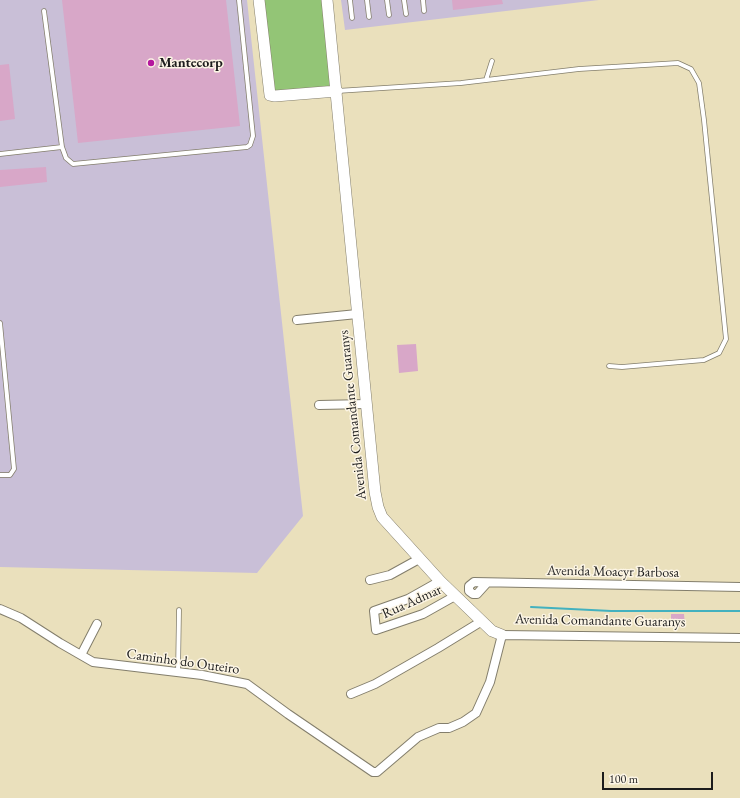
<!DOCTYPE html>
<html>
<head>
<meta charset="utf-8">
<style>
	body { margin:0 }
	#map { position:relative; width:740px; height:798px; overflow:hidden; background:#eae0bc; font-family:"EB Garamond",serif }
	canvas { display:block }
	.scale { position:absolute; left:602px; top:772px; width:111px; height:18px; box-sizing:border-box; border:2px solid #1c1c1c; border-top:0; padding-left:5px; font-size:12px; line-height:14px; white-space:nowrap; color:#1c1c1c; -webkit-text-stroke:3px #fcf5e5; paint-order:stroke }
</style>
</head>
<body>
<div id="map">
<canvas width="740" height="798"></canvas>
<div class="scale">100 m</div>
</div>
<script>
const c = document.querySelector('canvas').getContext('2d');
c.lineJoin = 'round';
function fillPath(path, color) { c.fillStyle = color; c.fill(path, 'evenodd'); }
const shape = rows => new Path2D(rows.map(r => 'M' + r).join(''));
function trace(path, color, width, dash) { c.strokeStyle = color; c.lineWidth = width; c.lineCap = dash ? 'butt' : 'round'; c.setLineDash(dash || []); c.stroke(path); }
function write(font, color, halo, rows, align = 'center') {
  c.font = font + ' "EB Garamond",serif'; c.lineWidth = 3; c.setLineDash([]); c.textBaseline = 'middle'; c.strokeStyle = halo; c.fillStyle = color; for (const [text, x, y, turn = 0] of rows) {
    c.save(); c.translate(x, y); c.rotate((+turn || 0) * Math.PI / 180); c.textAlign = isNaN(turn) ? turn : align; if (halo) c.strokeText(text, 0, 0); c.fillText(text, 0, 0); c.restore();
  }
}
const industrial = shape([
	[0,0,247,0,303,516,257,573,0,567],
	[341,0,599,0,345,30]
]);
const green = shape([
	[262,0,325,0,336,90,283,95,270,88]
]);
const stream = shape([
	[531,607,611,611,740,611]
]);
const building = shape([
	[62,0,226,0,240,126,78,143],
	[452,0,502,0,503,4,453,10],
	[9,64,15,119,0,121,0,65],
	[46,167,47,182,0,187,0,170],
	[416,344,418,371,399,373,397,345],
	[671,614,684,614,685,626,671,627]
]);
const service = shape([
	[350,0,352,18],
	[367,0,369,17],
	[387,0,389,15],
	[404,0,406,14],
	[423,0,424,11],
	[44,11,62,147,66,158,73,164,247,147,250,145,253,136,239,0],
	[486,80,492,61],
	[337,91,461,83,579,69,678,63,691,69,699,83,704,120,726,339,719,353,704,360,622,367,609,366],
	[0,154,62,147],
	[0,323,14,469,10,475,0,475],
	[178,672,179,610]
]);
const minor = shape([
	[297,320,357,314],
	[319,405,367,404],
	[370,580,390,575,419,559],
	[440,581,408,599,374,611,376,630,423,614,455,596],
	[486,584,477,594,473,594,469,591,469,586,474,582,740,587],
	[0,609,21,618,60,643,93,662,202,675,247,684,288,714,373,772,377,772,418,737,439,728,449,728,463,722,476,713,490,682,502,635,740,638],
	[81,655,97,624],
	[351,694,375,684,438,648,482,621]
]);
const tertiary = shape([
	[259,0,270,95,275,96,337,91],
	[327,0,375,492,378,507,382,517,440,581,492,631,502,635]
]);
const markers = [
	[151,63,4,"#b5179e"]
];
const poiNames = [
	["Mantecorp",159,63]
];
const streetNames = [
	["Avenida Comandante Guaranys",353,415,-96],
	["Avenida Moacyr Barbosa",613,572,1],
	["Rua Admar",412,602,-24],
	["Avenida Comandante Guaranys",600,621,1],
	["Caminho do Outeiro",183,662,8]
];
fillPath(industrial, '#c9bfd7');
fillPath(green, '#93c576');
trace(stream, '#43b1bf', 2);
fillPath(building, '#d8a7c8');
trace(service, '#837e6c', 5.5);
trace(minor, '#837e6c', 10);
trace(tertiary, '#837e6c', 12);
trace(service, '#fff', 4);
trace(minor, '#fff', 8);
trace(tertiary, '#fff', 11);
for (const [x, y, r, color] of markers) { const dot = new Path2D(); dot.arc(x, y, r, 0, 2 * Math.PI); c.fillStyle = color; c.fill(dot); trace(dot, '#fcf5e5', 1.5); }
write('bold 14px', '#1c1c1c', '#fcf5e5', poiNames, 'left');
write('14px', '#1c1c1c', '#fcf5e5', streetNames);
</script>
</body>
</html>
